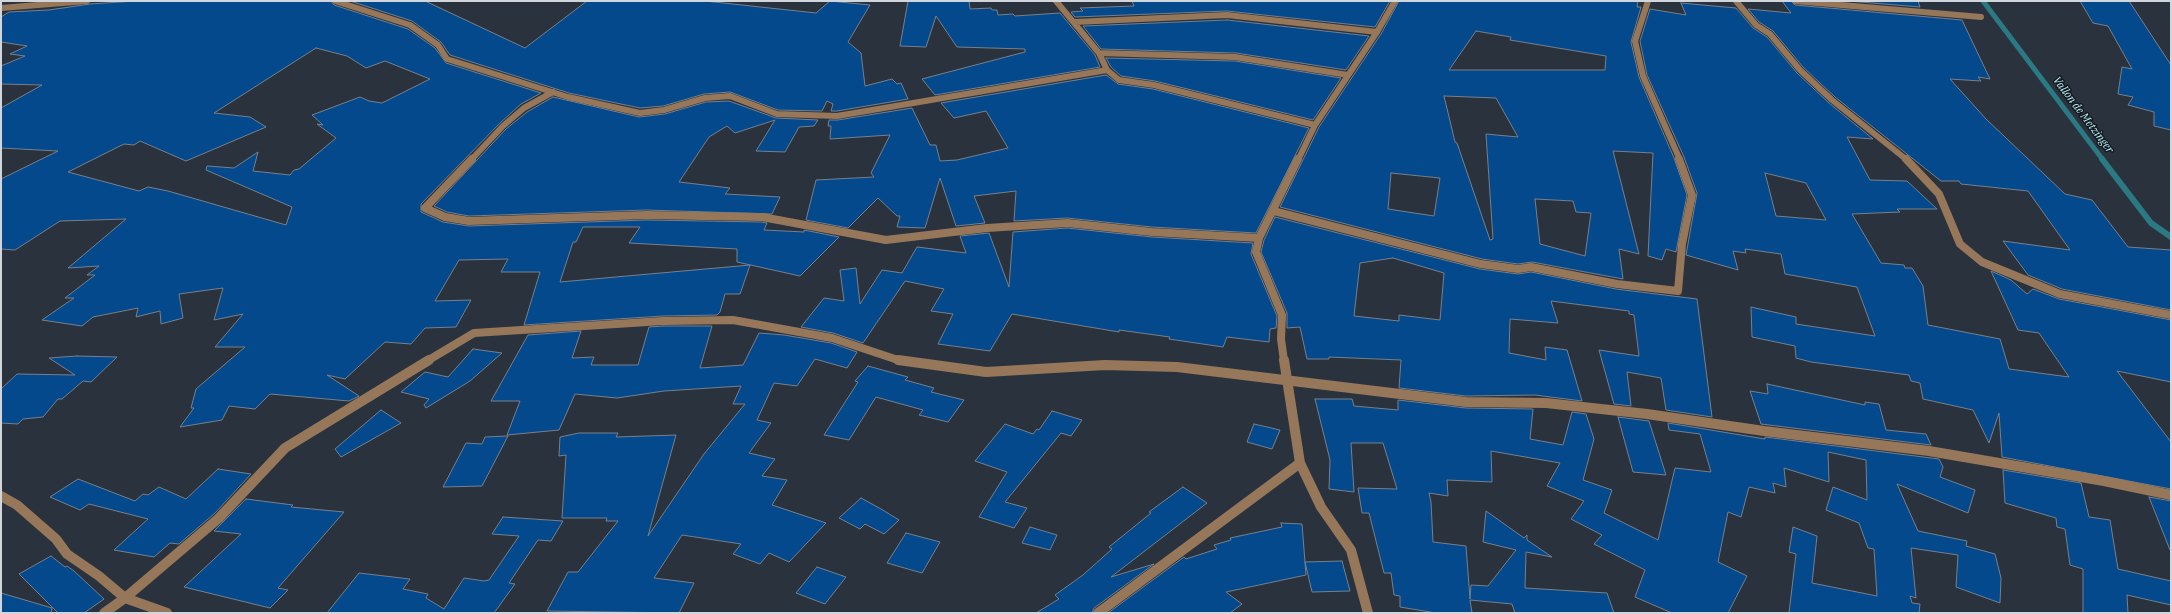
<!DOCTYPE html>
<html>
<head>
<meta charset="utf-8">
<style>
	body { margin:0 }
	#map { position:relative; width:2172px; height:614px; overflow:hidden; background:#2a333d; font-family:"IBM Plex Serif",serif }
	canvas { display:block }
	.frame { position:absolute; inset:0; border:2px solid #d1d6dd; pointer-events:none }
</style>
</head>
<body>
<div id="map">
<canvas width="2172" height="614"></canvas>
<div class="frame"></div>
</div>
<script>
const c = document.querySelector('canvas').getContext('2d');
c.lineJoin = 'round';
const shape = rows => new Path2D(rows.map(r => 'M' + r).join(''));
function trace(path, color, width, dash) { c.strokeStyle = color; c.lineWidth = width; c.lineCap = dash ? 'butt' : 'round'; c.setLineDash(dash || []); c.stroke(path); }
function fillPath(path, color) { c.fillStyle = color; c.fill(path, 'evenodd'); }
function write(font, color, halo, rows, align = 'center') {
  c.font = font + ' "IBM Plex Serif",serif'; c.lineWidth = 3; c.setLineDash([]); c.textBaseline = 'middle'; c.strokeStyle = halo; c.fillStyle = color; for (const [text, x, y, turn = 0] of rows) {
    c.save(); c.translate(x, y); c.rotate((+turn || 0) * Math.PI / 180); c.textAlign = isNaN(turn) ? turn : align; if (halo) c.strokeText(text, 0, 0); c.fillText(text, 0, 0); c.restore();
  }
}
const streamFar1 = shape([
	[1983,1,2103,160]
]);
const stream = shape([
	[2102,159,2151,223,2171,237]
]);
const building = shape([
	[136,1,331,1,334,5,408,29,435,48,446,63,541,93,521,104,500,123,421,204,421,212,443,222,469,226,646,220,761,222,767,223,764,230,804,232,804,230,839,237,800,276,737,262,737,249,629,243,640,227,583,227,576,242,573,242,560,282,750,265,740,294,725,294,720,312,717,315,663,316,524,325,540,272,501,272,508,259,459,260,435,301,471,300,456,327,425,328,411,344,385,342,345,379,327,375,359,396,349,401,270,394,255,409,229,406,222,420,180,427,194,408,191,408,196,389,245,347,215,347,243,314,214,320,223,288,179,294,183,318,161,324,160,311,136,317,138,308,93,317,82,326,42,320,74,298,65,298,95,275,87,275,99,266,68,268,126,219,60,221,15,250,1,249,1,179,58,151,1,148,1,108,42,85,1,84,1,66,25,56,10,54,27,46,1,42,1,17,9,12,49,10,90,4,136,1],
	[316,48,347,56,366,68,385,61,430,79,382,103,369,101,360,97,312,115,323,125,317,124,336,138,299,169,294,170,290,175,253,171,258,152,234,168,207,166,206,170,292,207,286,225,168,191,148,187,139,191,68,172,124,144,134,145,140,141,186,161,266,127,250,117,214,113,316,48],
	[350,1,425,1,525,48,587,1,705,1,816,13,830,1,870,5,848,42,861,53,865,86,892,79,897,84,901,83,908,99,837,111,831,111,833,104,827,101,822,111,778,110,730,92,704,94,663,106,640,108,569,93,450,55,441,42,412,21,350,1],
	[908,1,969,1,970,9,991,8,992,10,997,10,998,15,1013,14,1015,16,1060,13,1095,55,1100,67,935,95,922,79,1025,52,1025,49,957,47,936,16,926,47,900,46,908,1],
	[1132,1,1390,1,1375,27,1227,11,1075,17,1071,12,1083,11,1080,8,1134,6,1132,1],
	[1399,1,1638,1,1637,7,1641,7,1631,42,1639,77,1674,158,1687,195,1676,252,1666,249,1662,260,1648,256,1653,153,1613,151,1639,254,1619,249,1623,279,1532,262,1518,264,1482,259,1280,207,1319,127,1381,34,1399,1],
	[1476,31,1511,37,1510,40,1606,56,1605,70,1449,70,1476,31],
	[1444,96,1496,98,1518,137,1486,134,1493,239,1490,240,1457,143,1455,142,1444,96],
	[1391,173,1440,178,1434,216,1388,209,1391,173],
	[1535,199,1573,201,1576,212,1591,213,1585,256,1540,244,1535,199],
	[1782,1,1791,1,1795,5,1962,20,1990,79,1978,77,1981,81,1950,79,1986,119,2065,194,2092,200,2128,247,2171,250,2171,310,2062,289,2028,275,2003,241,2070,250,2028,191,1961,184,1959,181,1941,181,1835,97,1803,67,1773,31,1759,22,1748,9,1791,13,1782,1],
	[1848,1,1918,1,1920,7,1848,1],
	[2080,1,2129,1,2171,65,2171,130,2154,126,2154,112,2128,105,2133,97,2118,94,2122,67,2132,69,2108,26,2093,23,2080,1],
	[1681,3,1736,8,1753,28,1767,37,1797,73,1829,103,1873,139,1847,137,1870,180,1907,181,1937,209,1897,209,1900,212,1852,214,1881,263,1904,265,1905,268,1912,268,1923,286,1928,325,2000,339,2009,369,2069,377,2039,333,2018,330,1991,271,2011,280,2027,294,2033,289,2059,299,2171,320,2171,382,2117,371,2171,442,2171,489,2002,457,1999,413,1989,443,1973,410,1923,399,1920,383,1911,381,1909,375,1811,362,1796,358,1795,346,1752,337,1751,307,1796,317,1796,324,1875,336,1857,287,1785,274,1781,254,1745,249,1746,253,1733,251,1738,270,1686,255,1697,193,1684,157,1647,75,1640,41,1650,9,1686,15,1681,3],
	[1765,173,1806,183,1826,220,1776,216,1765,173],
	[1227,20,1369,36,1346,70,1236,53,1101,49,1083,26,1227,20],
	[1106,58,1235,61,1341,78,1313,120,1155,81,1121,76,1111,67,1106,58],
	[1106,75,1118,84,1153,89,1309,128,1256,233,1152,227,1067,218,1014,221,1016,191,974,196,985,223,956,226,940,178,925,228,897,227,900,216,897,216,878,198,848,228,806,220,816,180,874,177,871,173,890,135,830,139,831,126,828,126,829,120,838,120,912,108,930,145,936,145,940,161,957,160,1008,148,986,111,954,118,941,103,1106,75],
	[553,97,639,117,665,114,706,102,729,101,776,118,818,120,814,126,799,127,785,152,756,151,775,120,735,133,727,126,709,137,679,182,730,188,725,194,780,197,772,214,646,210,469,216,447,212,434,206,506,129,527,112,553,97],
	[1275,217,1480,269,1518,274,1531,272,1616,289,1697,299,1712,417,1666,410,1661,378,1627,372,1631,406,1614,404,1599,350,1639,356,1634,315,1629,314,1629,311,1551,301,1558,323,1510,319,1509,353,1546,360,1545,347,1567,350,1582,401,1535,395,1466,396,1399,388,1401,360,1329,357,1329,359,1307,359,1300,327,1287,328,1287,313,1261,252,1264,240,1275,217],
	[1393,258,1444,273,1440,320,1399,315,1399,321,1354,316,1360,263,1393,258],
	[1067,228,1152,237,1253,243,1251,254,1277,316,1276,328,1270,329,1269,342,1227,337,1223,347,1169,339,1170,337,1119,330,1119,332,1012,314,990,351,938,344,953,314,931,311,944,289,905,281,863,343,833,333,801,327,824,298,844,301,840,270,856,268,860,304,882,270,902,273,917,247,966,253,960,236,989,233,1009,287,1013,232,1067,228],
	[663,326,712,326,700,368,743,365,759,333,784,335,831,343,857,352,847,368,815,359,797,386,774,383,757,420,771,423,749,453,775,459,762,476,787,480,772,505,826,523,789,562,769,553,760,564,733,554,741,544,682,535,654,578,694,583,679,613,547,611,568,572,578,572,618,521,606,521,607,518,562,518,566,455,559,456,560,437,579,433,618,433,616,437,676,435,648,536,704,454,745,404,733,404,741,386,664,391,617,398,575,394,559,430,507,435,520,401,491,401,528,335,581,331,572,358,594,357,591,365,638,365,649,327,663,326],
	[473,349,502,353,470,381,426,408,424,405,429,399,401,392,425,372,448,377,473,349],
	[77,356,117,357,91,382,83,381,62,399,58,399,43,417,23,419,18,424,1,423,1,389,17,374,75,375,49,358,77,356],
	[868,366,908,377,905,380,934,388,931,392,964,400,948,422,919,415,923,410,876,397,849,440,824,435,858,382,855,381,868,366],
	[1767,384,1865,405,1865,402,1879,404,1886,430,1926,434,1931,445,1761,424,1750,391,1768,394,1767,384],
	[1315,399,1352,399,1354,406,1398,410,1398,400,1466,408,1533,409,1530,439,1563,445,1572,412,1586,414,1594,439,1583,480,1612,490,1604,513,1658,540,1675,468,1711,472,1700,434,1669,430,1668,423,1765,439,1765,437,1939,459,1943,467,1940,477,1975,490,1968,513,1897,484,1918,531,1967,541,1966,546,1995,554,2001,578,2000,603,1956,587,1958,555,1911,548,1916,598,1910,596,1912,603,1920,604,1919,613,1789,613,1796,554,1789,552,1793,527,1817,536,1812,583,1877,596,1874,549,1868,548,1859,523,1826,510,1833,487,1867,500,1866,460,1828,452,1829,482,1784,468,1786,487,1773,483,1775,493,1749,487,1741,517,1728,512,1718,562,1747,576,1728,613,1672,613,1635,597,1645,570,1594,544,1602,535,1571,519,1584,501,1547,486,1560,463,1491,451,1492,482,1447,480,1448,496,1429,493,1431,502,1433,542,1466,546,1470,599,1471,585,1488,586,1516,550,1483,542,1486,511,1524,538,1527,535,1527,540,1552,557,1526,552,1525,588,1607,593,1614,613,1515,613,1512,604,1470,600,1472,613,1436,613,1400,607,1400,596,1394,595,1391,573,1384,573,1369,513,1362,513,1358,488,1397,489,1383,443,1351,443,1354,492,1329,489,1330,460,1315,399],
	[381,410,401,423,341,457,335,449,381,410],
	[1052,411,1082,420,1071,436,1061,433,1005,502,1027,508,1014,528,979,517,1007,472,975,461,1005,424,1033,434,1037,429,1039,430,1052,411],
	[1618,417,1649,421,1666,475,1633,472,1618,417],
	[1254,424,1280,430,1272,449,1247,442,1254,424],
	[508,436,482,486,443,487,466,443,482,444,485,437,508,436],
	[218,469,251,474,215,513,179,544,170,543,154,557,114,550,148,519,89,504,80,510,50,497,78,479,135,501,143,494,148,495,159,487,186,499,218,469],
	[2003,470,2081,483,2089,517,2110,520,2118,569,2171,581,2171,605,2127,595,2128,613,2083,613,2083,569,2070,565,2065,529,2057,527,2056,518,2005,503,2003,470],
	[1183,487,1207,503,1111,577,1154,564,1094,608,1092,613,1036,613,1059,599,1055,595,1083,575,1112,549,1109,547,1151,513,1149,512,1183,487],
	[2149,497,2171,501,2171,550,2170,550,2149,497],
	[861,498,881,509,899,520,884,534,865,524,860,529,839,518,861,498],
	[246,499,293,505,291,507,344,512,278,588,288,590,270,608,184,587,241,534,214,531,246,499],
	[503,517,563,521,551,541,538,540,509,583,515,584,494,613,327,613,359,573,410,579,403,589,428,594,426,598,444,609,464,578,484,581,489,580,519,536,492,534,503,517],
	[1281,523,1302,524,1306,575,1226,592,1242,604,1230,613,1108,613,1184,557,1186,559,1217,549,1214,545,1231,540,1230,538,1282,527,1281,523],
	[1030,527,1057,535,1050,550,1022,543,1030,527],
	[906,533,940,542,922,573,887,563,906,533],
	[51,556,65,567,67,566,74,571,104,599,84,613,58,613,19,574,51,556],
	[1342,561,1350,591,1312,592,1305,562,1342,561],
	[817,567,846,577,825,604,796,593,817,567],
	[1,593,52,608,51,613,1,613,1,593]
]);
const minorFar2 = shape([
	[335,1,410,25,438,45,447,59,568,97,640,113,664,110,705,98,730,96,777,114,837,116,1107,70],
	[1056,1,1099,53,1107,70,1119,80,1154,85,1315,125],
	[1648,1,1635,41,1643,76,1680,160],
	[1736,1,1756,25,1770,34,1800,70,1832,100,1907,160],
	[1795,1,1981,17],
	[1,8,87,1],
	[1075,22,1227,15,1377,32],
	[1099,53,1235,57,1348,75],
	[471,160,503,126,524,108,553,92],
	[1298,160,1315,125,1377,32,1395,1]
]);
const minorFar1 = shape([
	[472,159,425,208,445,217,469,221,646,215,762,217,886,240,987,228,1067,223,1152,232,1259,238],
	[1906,159,1939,194,1960,244,1982,262,2060,294,2171,315],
	[1274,211,1481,264,1518,269,1531,267,1617,284,1678,291,1682,244,1692,195,1679,159],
	[427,361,474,333,663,321,733,320,832,338,901,361],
	[1284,361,1281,339,1282,315,1256,252,1259,238,1298,159]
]);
const minor = shape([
	[898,360,986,372,1105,365,1177,367,1466,402,1546,403,1647,414,1764,431,1929,451,2104,481,2171,495],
	[1284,360,1300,463,1321,507,1351,550,1368,613],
	[1,496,17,505,56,539,67,554,99,576,125,598,167,613],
	[104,613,125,598,219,518,285,448,429,360],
	[1098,613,1300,463]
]);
const farWaternames = [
	["Vallon de Metzinger",2083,115,53]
];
trace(streamFar1, '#2b7982', 5);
trace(stream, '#2b7982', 6);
fillPath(building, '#03498c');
trace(building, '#76808c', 1);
trace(minorFar2, '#96775a', 6);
trace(minorFar1, '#96775a', 8);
trace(minor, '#96775a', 10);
write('italic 11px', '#b4f1f8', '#161a1f', farWaternames);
</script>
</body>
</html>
